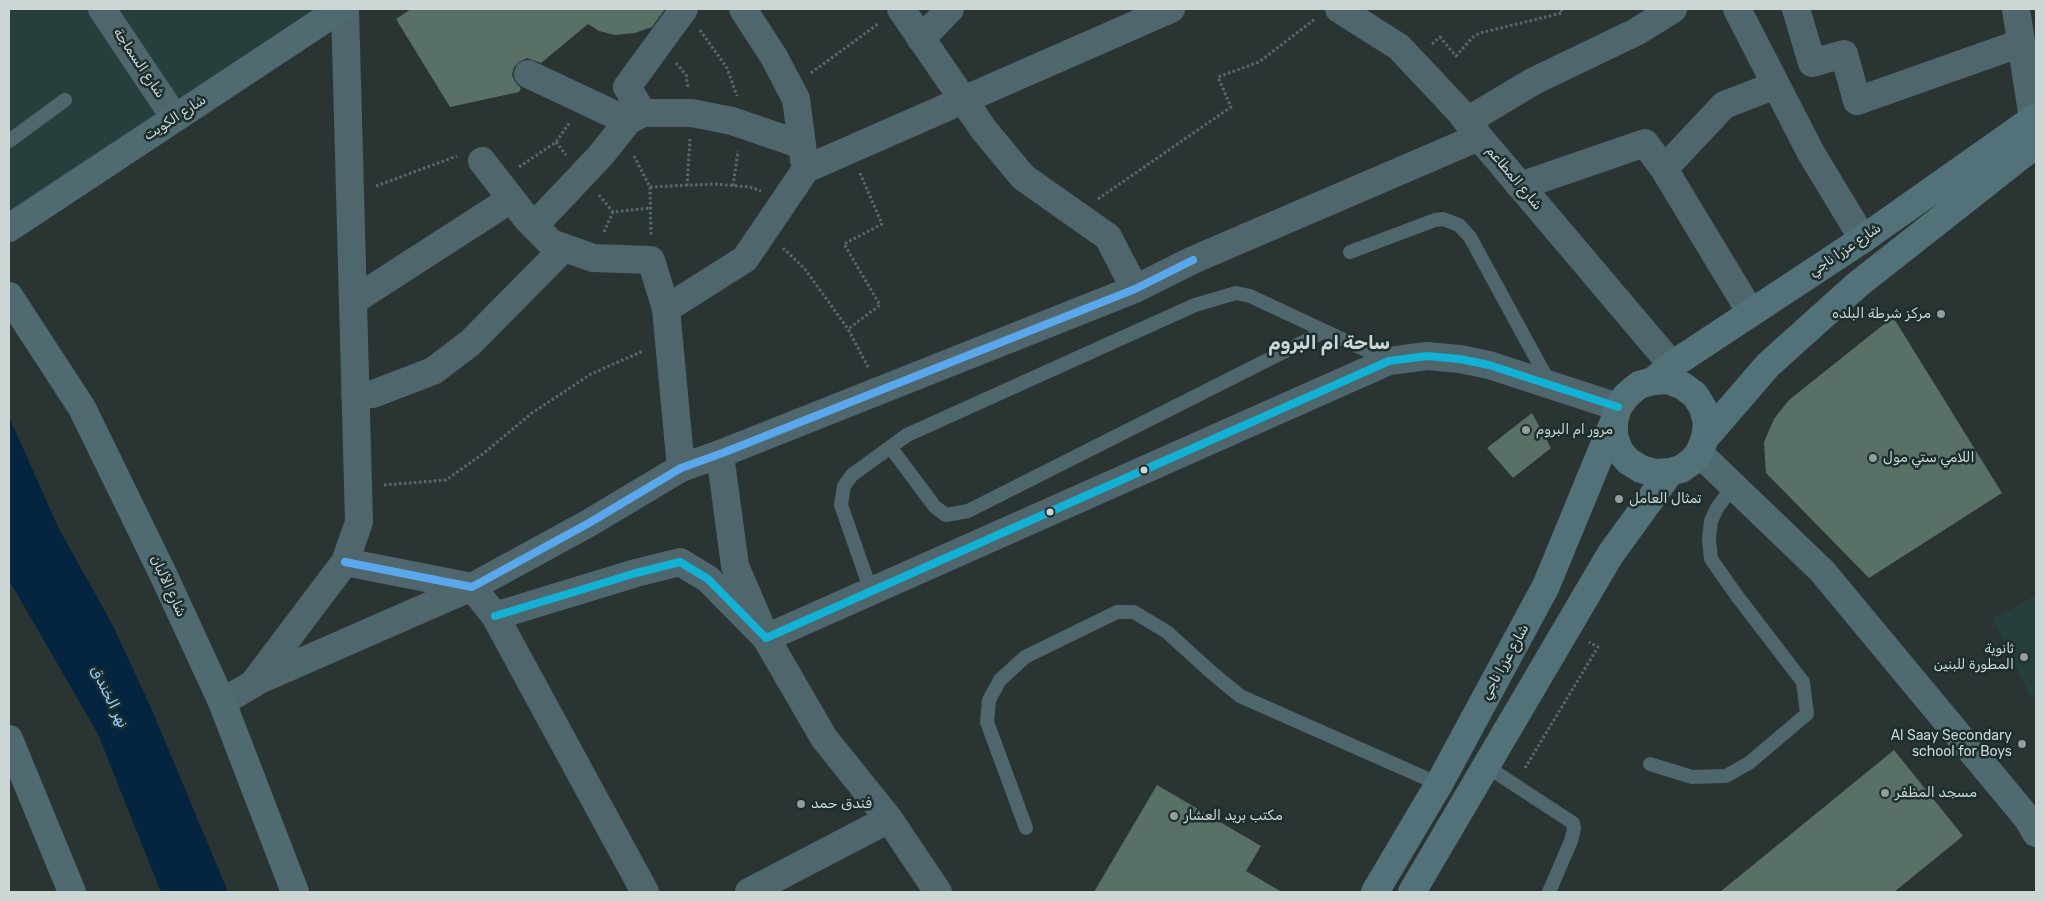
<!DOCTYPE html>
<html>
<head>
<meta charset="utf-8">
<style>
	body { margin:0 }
	#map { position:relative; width:2045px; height:901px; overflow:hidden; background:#293433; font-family:Rubik,sans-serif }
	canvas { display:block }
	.frame { position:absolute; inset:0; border:10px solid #cbd6d5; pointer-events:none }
</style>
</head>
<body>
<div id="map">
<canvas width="2045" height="901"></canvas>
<div class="frame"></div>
</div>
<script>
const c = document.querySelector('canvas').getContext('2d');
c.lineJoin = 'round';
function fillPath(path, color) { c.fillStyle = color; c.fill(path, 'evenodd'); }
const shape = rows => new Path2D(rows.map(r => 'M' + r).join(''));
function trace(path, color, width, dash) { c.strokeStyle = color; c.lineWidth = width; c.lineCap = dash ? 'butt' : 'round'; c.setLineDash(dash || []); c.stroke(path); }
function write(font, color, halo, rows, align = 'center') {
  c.font = font + ' Rubik,Cairo,sans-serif'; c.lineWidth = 5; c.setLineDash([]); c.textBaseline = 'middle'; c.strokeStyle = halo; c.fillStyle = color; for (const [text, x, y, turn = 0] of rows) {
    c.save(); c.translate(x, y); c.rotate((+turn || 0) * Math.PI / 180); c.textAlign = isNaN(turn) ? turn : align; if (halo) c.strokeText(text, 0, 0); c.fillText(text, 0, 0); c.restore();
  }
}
const built = shape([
	[9,9,340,9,9,228],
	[2036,595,2036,696,2031,698,1993,619]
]);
const water = shape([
	[9,417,59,529,111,622,152,710,228,892,161,892,98,734,9,580]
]);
const building = shape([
	[411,9,665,9,652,27,635,33,615,35,599,31,588,24,541,63,527,58,519,62,514,67,512,75,515,82,521,88,519,92,450,107,396,19],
	[1893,317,2002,493,1869,578,1766,473,1764,442,1774,419,1789,400],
	[1532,413,1551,448,1513,478,1487,448],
	[1894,750,1963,836,1894,892,1720,892],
	[1157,785,1261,846,1246,871,1282,892,1094,892]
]);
const path = shape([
	[700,30,727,68,737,96],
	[1432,44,1440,37,1456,56,1473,37,1480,33,1562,13,1561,9],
	[676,63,686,75,688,88],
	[811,73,878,24],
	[556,142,566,155],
	[634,156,650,187,714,184,750,187,761,191],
	[519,167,556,142,570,122],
	[860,173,882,224,844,244,880,305,848,329,868,367],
	[376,186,457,156],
	[687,186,690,139],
	[733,186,738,151],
	[650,187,651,235],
	[599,195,613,212,650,208],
	[1098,199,1231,107,1218,77,1259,62,1315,19],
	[604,232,613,212],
	[783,248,805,269,848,329],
	[384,485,446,480,484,453,532,413,591,374,643,351],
	[1525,768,1598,647,1589,642]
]);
const lane = shape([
	[9,141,65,100],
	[1350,252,1435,220,1443,219,1459,225,1470,237,1550,384],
	[891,448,935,507,946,515,968,511,1325,331],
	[871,591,841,505,844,486,852,475,907,435,1195,305,1236,293,1250,296,1389,361],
	[1650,764,1692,777,1726,776,1749,763,1807,714,1803,682,1737,596,1711,559,1709,539,1711,521,1717,508,1734,485],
	[1486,766,1573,823,1574,829,1571,841,1549,892],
	[1026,828,987,722,989,700,1000,680,1025,657,1117,612,1134,612,1167,632,1211,672,1240,696,1439,784]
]);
const street = shape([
	[102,9,175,118],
	[743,9,774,57,796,99,804,160],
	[901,9,984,130,1023,177,1108,237,1135,289],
	[1339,9,1399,47,1461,113,1479,137,1672,365],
	[1737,9,1811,153,1863,239],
	[1796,9,1812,63,1844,54,1857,101,2021,43],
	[2016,9,2033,119],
	[921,39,950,9],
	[528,74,628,121],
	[643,113,627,87,684,9],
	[1467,121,1534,81,1636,32,1673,9],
	[482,161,527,219,551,243,593,258,651,260,666,309,681,468],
	[1664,169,1751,313],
	[1520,186,1645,143,1664,169,1724,105,1776,85],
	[534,226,601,155,628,121,643,113,692,113,732,121,802,145],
	[353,301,511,199],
	[666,309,745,259,806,169,1171,9],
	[355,395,373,394,433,371,470,343,564,248],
	[720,454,735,566,766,638,824,738,889,819,938,892],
	[345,562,472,587,589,523,681,468,720,454,1135,289,1193,260,1479,137],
	[495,616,636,573,680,562,708,579,766,638,1389,361,1427,356,1460,359,1489,365,1618,407],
	[255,682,472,587,495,616,645,892],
	[222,702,253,684,345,562,359,522,345,9],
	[749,892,889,819]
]);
const secondary = shape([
	[9,228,340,9],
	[9,296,82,408,163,574,222,702,295,892],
	[1699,453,1822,571,2028,819,2036,833],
	[9,739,72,892]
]);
const primary = shape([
	[1653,381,1672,365,1863,239,2036,117],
	[1705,438,1707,423,1703,408,1695,395,1683,386,1668,380,1653,381,1639,385,1627,395,1618,407,1614,421,1614,436,1619,450,1628,461,1641,469,1655,473,1670,472,1681,469,1691,462,1699,453,1705,438,1768,365,1857,285,2036,144],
	[1375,892,1439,784,1546,586,1614,421],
	[1412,892,1610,555,1670,472]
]);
const bus1 = shape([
	[495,616,636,573,680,562,708,579,766,638,1389,361,1427,356,1460,359,1489,365,1618,407]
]);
const bus2 = shape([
	[345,562,472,587,589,523,681,468,720,454,1135,289,1193,260]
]);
const markers = [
	[1941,314,5,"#929d9c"],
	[1526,430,5,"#929d9c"],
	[1873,458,5,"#929d9c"],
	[1144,470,4.5,"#cbd6d5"],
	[1619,499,5,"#929d9c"],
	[1050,512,4.5,"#cbd6d5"],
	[2024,657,5,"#929d9c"],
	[2022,744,5,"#929d9c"],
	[1885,793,5,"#929d9c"],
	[801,804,5,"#929d9c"],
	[1174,816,5,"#929d9c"]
];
const streetNames = [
	["شارع السماجة",139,63,56],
	["شارع الكويت",175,118,-33],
	["شارع المطاعم",1514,178,50],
	["شارع عزرا ناجي",1845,250,-34],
	["شارع الألبان",168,586,65],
	["شارع عزرا ناجي",1505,662,-61]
];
const poiNames = [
	["مركز شرطة البلده",1931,314,"right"],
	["مرور ام البروم",1536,430],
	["اللامي ستي مول",1883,458],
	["تمثال العامل",1629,499],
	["ثانوية",2014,649,"right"],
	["المطورة للبنين",2014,665,"right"],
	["Al Saay Secondary",2012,736,"right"],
	["school for Boys",2012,752,"right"],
	["مسجد المظفر",1895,793],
	["فندق حمد",811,804],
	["مكتب بريد العشار",1184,816]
];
const waterNames = [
	["نهر الخندق",109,697,64]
];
const districtNames = [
	["ساحة ام البروم",1329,344]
];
fillPath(built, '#263f3d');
fillPath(water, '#04243f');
fillPath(building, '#597067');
trace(path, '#596a6e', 3, [2.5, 2.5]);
trace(lane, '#4f666c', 14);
trace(street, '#4f666c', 28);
trace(secondary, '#4f6a71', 28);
trace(primary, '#527178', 28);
trace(bus1, '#13b2d5', 8);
trace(bus2, '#5aa8eb', 8);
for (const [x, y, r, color] of markers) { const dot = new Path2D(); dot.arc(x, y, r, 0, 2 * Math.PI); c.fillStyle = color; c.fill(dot); trace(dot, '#1c2e2d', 2); }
write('14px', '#cbd6d5', '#1c2e2d', streetNames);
write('14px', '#cbd6d5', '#1c2e2d', poiNames, 'left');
write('italic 15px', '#9accfe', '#1c2e2d', waterNames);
write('bold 19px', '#cbd6d5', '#1c2e2d', districtNames);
</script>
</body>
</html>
